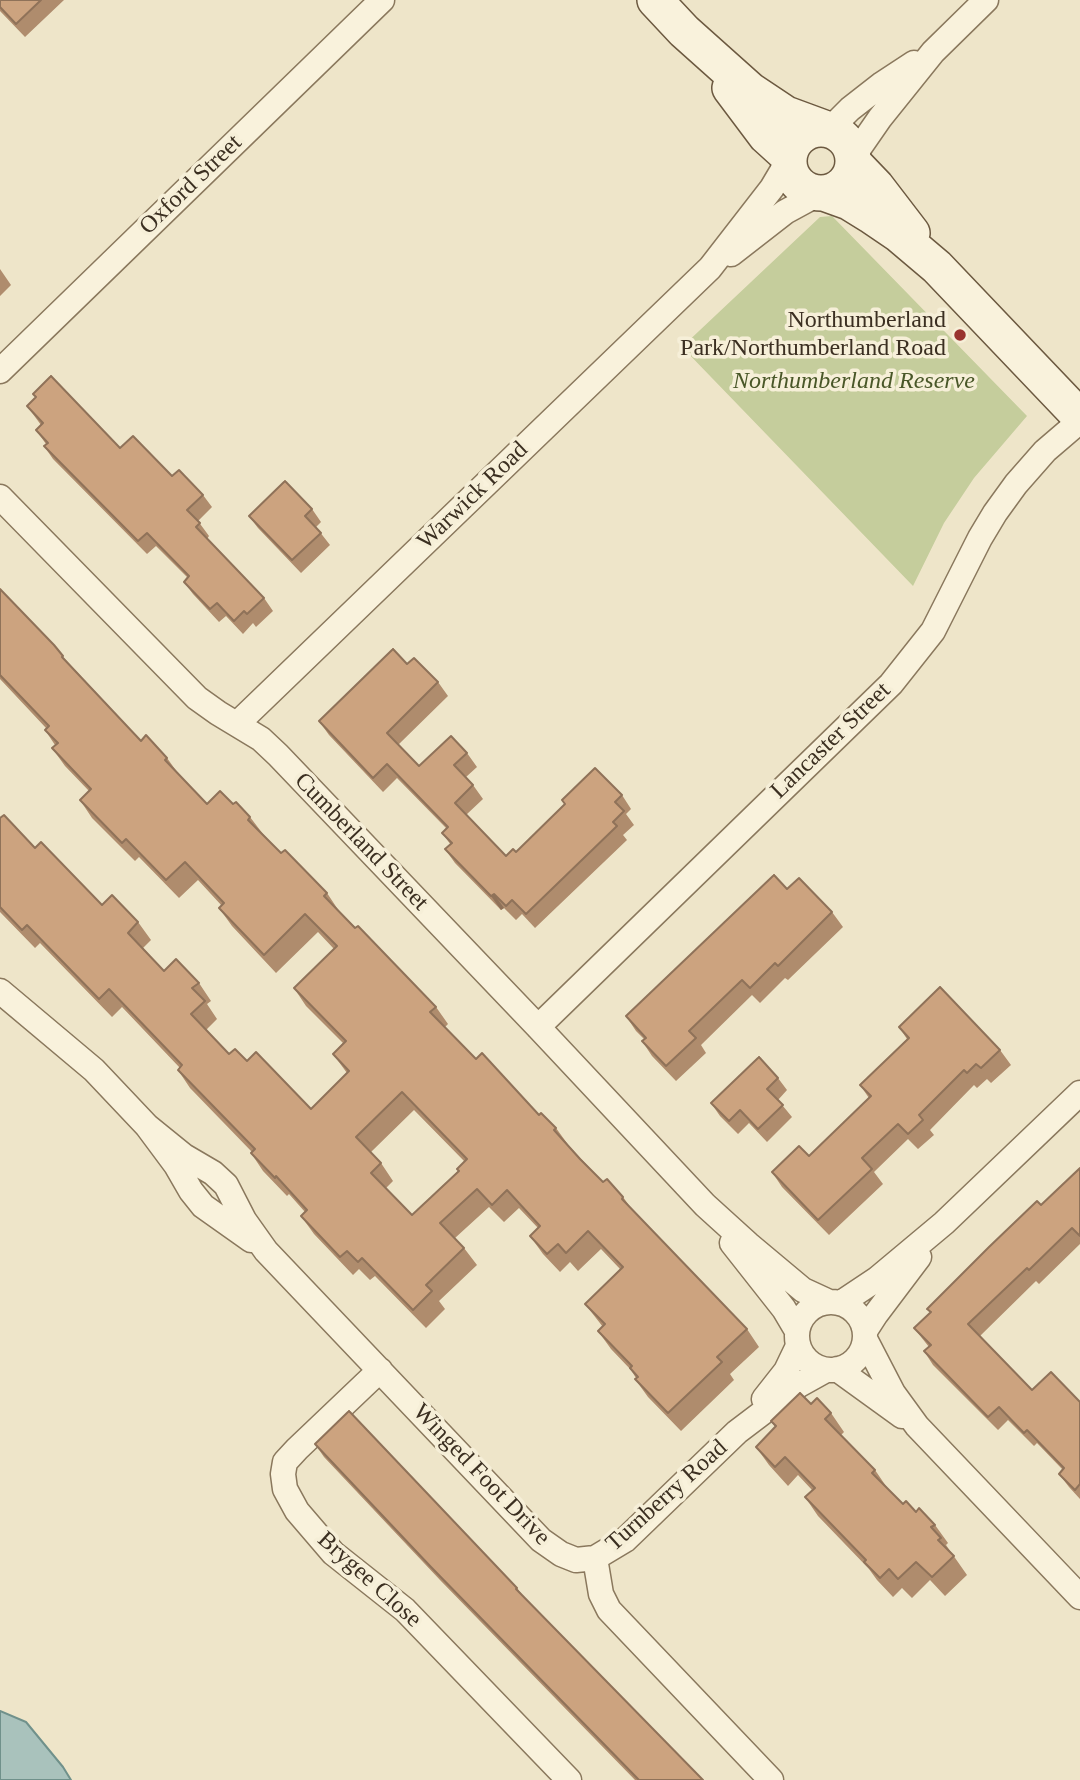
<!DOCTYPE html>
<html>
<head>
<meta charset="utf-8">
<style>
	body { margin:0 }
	canvas { display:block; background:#eee5c9 }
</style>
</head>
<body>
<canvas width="1080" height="1780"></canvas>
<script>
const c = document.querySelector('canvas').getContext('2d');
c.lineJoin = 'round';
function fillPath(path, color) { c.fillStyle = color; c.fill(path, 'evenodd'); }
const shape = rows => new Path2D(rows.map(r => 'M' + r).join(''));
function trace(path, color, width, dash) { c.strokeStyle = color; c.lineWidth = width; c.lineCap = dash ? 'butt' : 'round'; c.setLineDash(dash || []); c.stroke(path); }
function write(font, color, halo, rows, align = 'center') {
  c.font = font + ' "Times New Roman",serif'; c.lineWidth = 7; c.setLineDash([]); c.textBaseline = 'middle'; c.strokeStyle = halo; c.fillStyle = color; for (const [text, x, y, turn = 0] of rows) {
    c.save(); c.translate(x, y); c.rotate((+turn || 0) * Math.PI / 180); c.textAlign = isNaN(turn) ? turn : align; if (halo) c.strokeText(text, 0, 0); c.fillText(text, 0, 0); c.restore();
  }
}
const green = shape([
	[832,216,1027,416,974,478,944,523,913,586,682,347,820,217]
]);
const water = shape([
	[0,1711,26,1722,63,1767,71,1780,0,1780,0,1711]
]);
const street = shape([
	[830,129,850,109,882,84,914,63],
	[853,157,880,118,933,52,986,0],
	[731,254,785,212,820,193],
	[0,371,382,0],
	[0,497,197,698,218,713,261,739,278,755,538,1027,705,1205,748,1244,803,1290,829,1302],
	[237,724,710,268,772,188,788,161],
	[0,991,94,1070,147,1126,176,1165,191,1191,203,1206,251,1240],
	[538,1027,891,684,933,631,980,538,995,513,1016,484,1045,451,1080,421],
	[147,1126,184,1156,213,1173,226,1185,244,1220,266,1251,541,1540,561,1554,576,1560,595,1558,625,1540,737,1432,799,1385,826,1370],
	[732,1243,784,1309,797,1331],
	'797 1336a34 34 0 1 1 68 0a34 34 0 1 1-68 0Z',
	[841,1303,877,1279,944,1223,1080,1093],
	[865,1331,876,1314,919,1257],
	[865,1339,893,1393,917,1426,1080,1597],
	[837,1369,902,1416],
	[380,1370,297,1449,285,1462,283,1474,285,1489,297,1511,333,1553,405,1610,569,1780],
	[764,1399,786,1371,798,1346],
	[595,1558,601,1594,609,1610,771,1780]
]);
const secondary = shape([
	[655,0,684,31,750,90,786,114,824,128],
	[730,88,766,136,788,156],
	'789 161a32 32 0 1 1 64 0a32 32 0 1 1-64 0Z',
	[853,162,876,186,912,233],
	[824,193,849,202,870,215,898,234,937,267,1080,417]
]);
const wall = shape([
	[0,0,64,0,25,37,0,11],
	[0,269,11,285,0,296],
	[27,406,120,448,172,476,203,495,212,507,198,521,209,536,207,539,264,598,273,611,256,627,253,623,243,634,226,616,219,622,193,594,184,582,188,578,156,546,147,554,53,459,44,446,46,444,36,430,41,425],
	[312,509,321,522,316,527,330,545,301,573,258,528,249,516],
	[0,589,141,741,167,758,180,776,207,804,233,804,250,817,263,834,281,853,327,893,339,911,436,1007,448,1024,445,1027,476,1059,539,1115,556,1128,569,1146,603,1182,623,1197,633,1211,747,1329,759,1347,730,1374,734,1380,681,1431,648,1397,635,1379,636,1378,631,1370,611,1349,598,1331,603,1327,585,1304,620,1269,601,1249,578,1271,570,1262,560,1272,543,1254,530,1236,538,1228,519,1208,504,1222,489,1207,455,1238,464,1248,477,1265,439,1301,445,1309,426,1328,375,1276,370,1280,359,1269,353,1275,314,1234,301,1216,305,1212,289,1194,287,1196,263,1171,251,1153,252,1152,190,1088,178,1070,180,1068,122,1007,112,1017,40,943,35,948,0,912,0,818,102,905,138,922,151,940,143,948,164,971,199,983,211,1001,207,1004,217,1019,206,1030,229,1054,247,1061,311,1109,347,1073,333,1054,343,1043,306,1006,294,988,334,949,318,932,276,973,232,926,219,908,222,906,198,880,179,898,139,857,135,861,92,818,80,800,89,791,65,766,52,748,55,745,45,730,46,728,0,679],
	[414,1110,465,1162,458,1171,412,1215,386,1188,393,1181,381,1163,371,1152],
	[407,664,438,682,448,696,398,745,419,766,467,753,477,767,466,777,473,785,483,799,466,815,506,856,516,852,565,804,562,800,622,795,631,809,626,814,634,825,623,835,627,840,535,928,522,914,516,920,504,908,501,910,455,863,445,849,451,845,442,833,447,829,397,778,383,792,329,735,319,721],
	[787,889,832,912,843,927,788,980,785,978,760,1003,752,995,701,1045,706,1053,676,1081,652,1056,642,1041,644,1039,636,1031,626,1016],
	[899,1027,1000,1050,1011,1065,991,1083,987,1079,977,1088,974,1085,930,1130,934,1135,918,1149,908,1139,874,1172,883,1184,829,1235,782,1187,772,1172,809,1156,869,1098,860,1085,907,1039],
	[778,1078,787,1090,778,1100,792,1117,767,1142,749,1123,738,1134,720,1116,711,1103],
	[1080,1168,1080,1244,1039,1284,1036,1281,980,1336,1032,1390,1080,1402,1080,1499,1069,1487,1059,1474,1063,1470,1037,1443,1034,1446,1008,1420,998,1430,933,1365,924,1351,929,1347,914,1328,930,1313,927,1309,1041,1205],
	[811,1404,831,1413,844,1432,841,1435,875,1470,888,1489,903,1504,935,1525,948,1543,946,1545,967,1575,945,1596,930,1580,912,1598,902,1588,893,1597,877,1580,869,1569,818,1516,805,1497,812,1490,798,1475,788,1486,769,1465,756,1447,775,1427,771,1421],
	[315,1444,517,1588,523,1596,703,1780,635,1780,440,1580,324,1457]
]);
const shadedWall = shape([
	[494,894,504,908,501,910,491,896]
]);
const building = shape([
	[0,0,41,0,16,24,0,7,0,0],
	[51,376,120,448,133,436,172,476,179,470,203,495,187,510,200,523,196,527,264,598,247,614,244,611,234,621,217,603,210,609,184,582,189,576,147,533,138,541,44,446,48,443,36,430,43,423,27,406,36,397,33,394,51,376],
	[285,481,312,509,305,516,321,533,292,560,249,516,285,481],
	[0,589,54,645,63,656,62,657,141,741,146,735,167,758,165,760,207,804,220,791,233,804,236,802,250,817,248,820,281,853,285,850,327,893,324,896,355,928,358,926,436,1007,430,1012,476,1059,482,1053,539,1115,541,1113,556,1128,554,1130,580,1159,603,1182,607,1179,623,1197,622,1199,747,1329,717,1357,722,1362,668,1413,635,1379,638,1377,630,1368,632,1366,598,1331,605,1324,585,1304,623,1267,588,1231,566,1253,558,1244,547,1254,530,1236,540,1226,507,1190,492,1205,477,1189,440,1223,464,1248,426,1285,432,1291,413,1310,362,1258,358,1262,347,1251,340,1257,301,1216,307,1210,276,1176,275,1178,251,1153,255,1149,178,1070,182,1065,109,989,99,999,27,925,22,930,0,907,0,818,4,815,35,848,41,842,102,905,112,895,138,922,128,933,164,971,176,959,199,983,192,988,205,1001,191,1014,229,1054,235,1049,247,1061,256,1052,311,1109,349,1071,333,1054,346,1041,294,988,337,946,305,914,264,955,219,908,224,903,185,862,166,880,126,839,122,843,80,800,91,789,52,748,58,743,45,730,49,726,0,675,0,589],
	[402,1092,467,1159,457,1169,459,1171,412,1215,371,1173,381,1163,356,1137,402,1092],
	[393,649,407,664,414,658,438,682,387,733,419,766,451,736,467,753,454,765,473,785,455,803,506,856,513,849,516,852,565,804,562,800,595,768,622,795,615,802,624,811,613,822,617,826,526,914,512,900,506,906,494,894,491,896,445,849,452,843,442,833,448,827,387,764,373,778,319,721,393,649],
	[774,875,787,889,799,878,832,912,778,966,775,963,750,988,742,980,689,1031,696,1038,666,1066,642,1041,646,1038,626,1016,774,875],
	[940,987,1000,1050,981,1068,976,1064,967,1073,964,1070,919,1115,923,1120,908,1134,898,1124,862,1158,872,1169,818,1220,772,1172,799,1146,809,1156,871,1096,860,1085,909,1038,899,1027,940,987],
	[759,1057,778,1078,767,1089,783,1105,758,1129,740,1110,729,1121,711,1103,759,1057],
	[1080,1168,1080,1236,1072,1228,1029,1270,1027,1268,968,1324,1032,1390,1051,1372,1080,1402,1080,1484,1075,1490,1059,1474,1064,1468,1027,1430,1024,1433,999,1407,988,1417,924,1351,931,1345,914,1328,931,1312,927,1309,989,1247,1037,1201,1041,1205,1080,1168],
	[800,1393,811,1404,817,1398,831,1413,825,1419,875,1470,872,1473,903,1504,906,1501,916,1512,919,1508,935,1525,931,1527,941,1538,938,1540,954,1556,932,1577,916,1562,898,1579,889,1569,880,1578,864,1562,866,1560,805,1497,815,1488,785,1457,775,1467,756,1447,776,1426,771,1421,800,1393],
	[349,1411,517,1588,516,1589,703,1780,639,1780,431,1567,315,1444,349,1411]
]);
const markers = [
	[960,335,7,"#99332e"]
];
const streetNames = [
	["Oxford Street",191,185,-44],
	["Warwick Road",473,496,-44],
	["Lancaster Street",831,741,-44],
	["Cumberland Street",361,842,46],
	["Winged Foot Drive",481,1475,46],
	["Turnberry Road",667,1496,-42],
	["Brygee Close",369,1580,42]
];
const poiNames = [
	["Northumberland",946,321],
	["Park/Northumberland Road",946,349]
];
const parkNames = [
	["Northumberland Reserve",854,382]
];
fillPath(green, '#c5cd9c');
fillPath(water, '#a9c2bc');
trace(water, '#70918b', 2);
trace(street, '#8a785d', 27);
trace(secondary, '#6c5940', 38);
trace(street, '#f9f2dc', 24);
trace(secondary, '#f9f2dc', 35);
fillPath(wall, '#af8c6d');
fillPath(shadedWall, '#8f7259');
fillPath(building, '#cca37f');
trace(building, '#8f7259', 2);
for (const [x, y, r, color] of markers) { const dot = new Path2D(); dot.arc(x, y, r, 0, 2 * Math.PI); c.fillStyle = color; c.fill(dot); trace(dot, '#f6efd8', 2.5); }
write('24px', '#3b2f21', '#f6efd8', streetNames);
write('24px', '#3b2f21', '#f6efd8', poiNames, 'right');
write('italic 24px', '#495728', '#f6efd8', parkNames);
</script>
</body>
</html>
